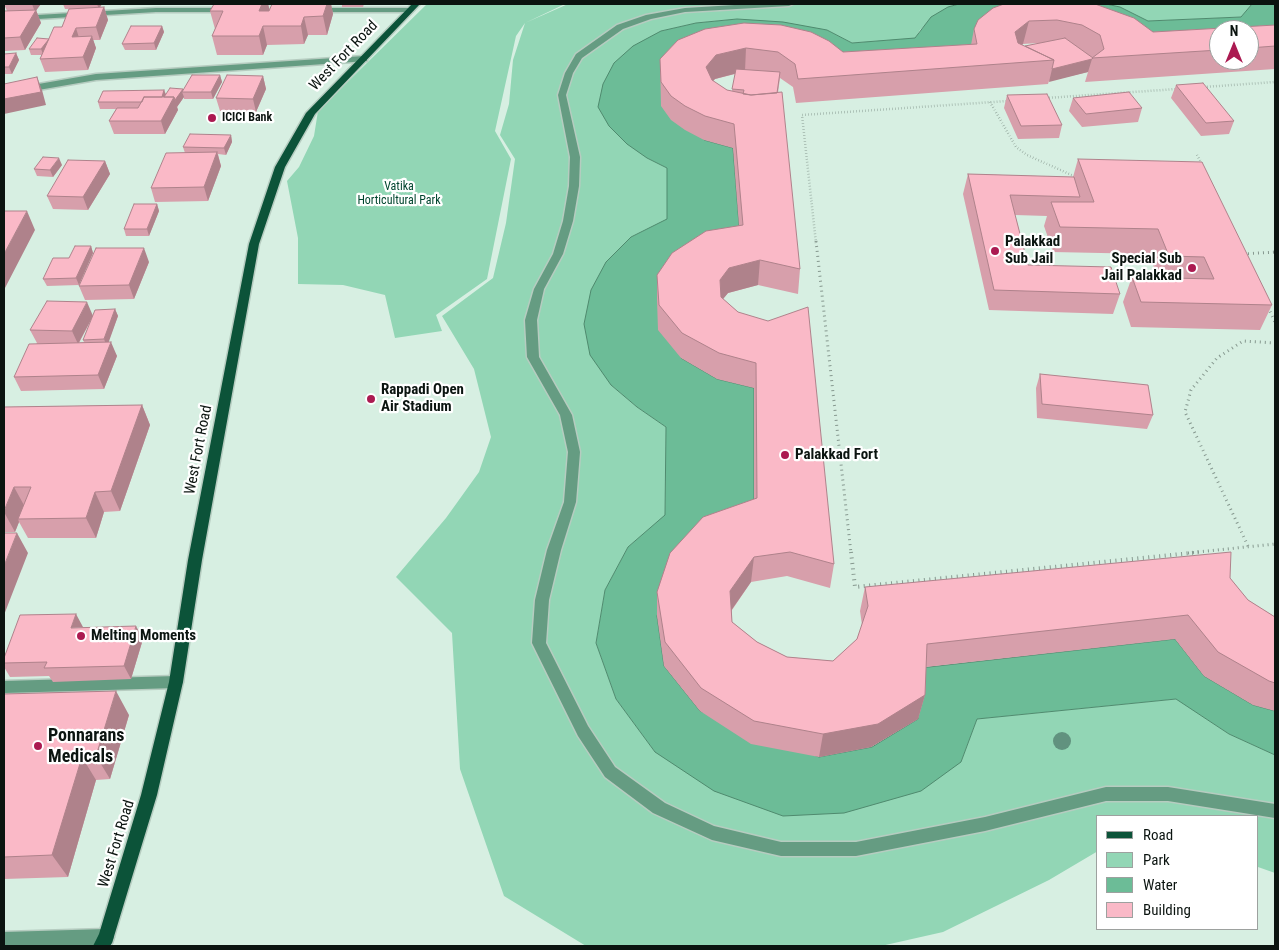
<!DOCTYPE html>
<html>
<head>
<meta charset="utf-8">
<style>
	body { margin:0 }
	#map { position:relative; width:1279px; height:950px; overflow:hidden; background:#d7efe2; font-family:"Roboto Condensed",sans-serif }
	canvas { display:block }
	.frame { position:absolute; inset:0; border:5px solid #0b1410; pointer-events:none }
	.legend { position:absolute; left:1096px; top:815px; width:162px; height:115px; box-sizing:border-box; background:#fff; border:1px solid #9da19f; margin:0; padding:6px 9px; list-style:none; font-size:15px; color:#0b1410 }
	.legend li { display:flex; align-items:center; gap:10px; height:25px }
	.legend b { width:25px; border:1px solid #9da19f }
	.north { position:absolute; left:1209px; top:20px; width:50px; height:50px; box-sizing:border-box; background:#fff; border:1px solid #9da19f; border-radius:50%; rotate:0deg; font-size:14px; font-weight:700; line-height:20px; text-align:center; color:#0b1410 }
	.north::after { content:''; display:block; margin:auto; width:18px; height:22px; background:#ab1a51; clip-path:polygon(50% 0,100% 100%,50% 72%,0 100%) }
</style>
</head>
<body>
<div id="map">
<canvas width="1279" height="950"></canvas>
<div class="frame"></div>
<ul class="legend">
<li><b style="height:6px;background:#0c5339"></b>Road</li>
<li><b style="height:14px;background:#92d6b5"></b>Park</li>
<li><b style="height:14px;background:#6cbc97"></b>Water</li>
<li><b style="height:14px;background:#fab9c7"></b>Building</li>
</ul>
<div class="north">N</div>
</div>
<script>
const c = document.querySelector('canvas').getContext('2d');
c.lineJoin = 'round';
function fillPath(path, color) { c.fillStyle = color; c.fill(path, 'evenodd'); }
const shape = rows => new Path2D(rows.map(r => 'M' + r).join(''));
function trace(path, color, width, dash) { c.strokeStyle = color; c.lineWidth = width; c.lineCap = dash ? 'butt' : 'round'; c.setLineDash(dash || []); c.stroke(path); }
function write(font, color, halo, rows, align = 'center') {
  c.font = font + ' "Roboto Condensed",sans-serif'; c.lineWidth = 4.5; c.setLineDash([]); c.textBaseline = 'middle'; c.strokeStyle = halo; c.fillStyle = color; for (const [text, x, y, turn = 0] of rows) {
    c.save(); c.translate(x, y); c.rotate((+turn || 0) * Math.PI / 180); c.textAlign = isNaN(turn) ? turn : align; if (halo) c.strokeText(text, 0, 0); c.fillText(text, 0, 0); c.restore();
  }
}
const green = shape([
	[427,4,565,4,525,23,568,4,959,4,948,7,920,30,915,39,852,43,827,30,737,19,696,23,661,31,647,158,667,168,667,220,631,237,611,385,637,407,666,427,665,516,628,547,605,590,596,643,616,699,655,752,961,762,977,719,1177,699,1229,734,1275,755,1275,873,1258,867,1258,816,1098,816,1098,851,1049,880,943,932,881,946,586,946,504,896,460,769,452,633,396,577,446,518,479,472,491,437,474,369,442,316,493,278,506,223,515,159,500,135,509,104,513,60,525,23,516,36,495,131,511,159,487,279,436,315,442,331,395,338,385,295,343,285,298,284,298,238,287,181,299,167,314,136,318,111],
	[1106,4,1252,4,1242,17,1148,21,1120,7]
]);
const water = shape([
	[959,4,1106,4,1120,7,1148,21,1241,17,1252,4,1275,4,1275,47,1249,30,1219,30,1219,51,1042,20,972,68,704,52,704,140,733,148,741,250,681,358,717,379,754,388,754,523,669,578,657,616,664,666,700,711,819,757,872,747,918,719,920,668,1175,639,1204,676,1253,705,1275,711,1275,755,1229,734,1176,699,977,719,961,762,921,791,844,813,783,816,714,791,655,752,616,699,596,643,605,590,628,547,665,515,666,427,637,407,611,385,590,355,584,324,591,290,606,262,631,237,667,219,667,168,647,158,627,144,609,126,598,107,603,84,614,63,633,46,661,31,696,23,737,19,783,22,827,30,852,43,915,38,931,17,948,7,959,4]
]);
const pathFar2 = shape([
	[1204,87,1275,82],
	[1046,98,1177,89],
	[990,102,1016,147,1027,155,1076,177],
	[1197,155,1202,164],
	[816,243,802,115,1008,101]
]);
const pathFar1 = shape([
	[816,241,851,553],
	[1243,254,1275,252],
	[1268,307,1275,322],
	[1248,546,1185,412,1191,390,1217,358,1243,341,1275,343],
	[1188,553,1275,544]
]);
const path = shape([
	[851,552,855,587,1201,552]
]);
const street = shape([
	[751,4,793,4,789,6,685,12,651,19,623,29,582,58,573,73,566,95,580,157,579,186,573,221,563,254,544,289,537,320,539,357,572,415,580,452,576,502,561,550,549,600,546,643,588,726,615,767,665,803,714,826,781,842,856,842,985,817,1106,787,1168,787,1275,804,1275,818,1168,801,1106,801,985,831,856,856,781,856,712,840,653,813,605,777,578,736,532,643,535,600,547,550,564,502,568,452,560,415,527,357,525,320,534,289,553,254,563,221,569,186,570,157,558,95,565,73,576,54,617,25,646,15,685,8,751,4],
	[156,8,228,8,232,10,228,12,156,12,4,21,4,17,156,8],
	[312,8,410,8,414,10,410,12,312,12,312,8],
	[364,56,367,57,367,61,96,80,4,96,4,90,96,74,364,56],
	[176,676,181,678,183,682,181,686,176,688,4,693,4,681,176,676],
	[106,929,112,931,114,937,112,943,106,945,4,946,4,932,106,929]
]);
const primary = shape([
	[412,4,420,4,315,114,285,167,259,244,202,560,183,682,157,795,112,943,110,946,93,946,99,934,141,795,169,682,188,560,249,244,275,167,306,113,412,4]
]);
const trees = [
	[1062,741]
];
const wall = shape([
	[4,4,41,4,36,10,41,23,25,50,4,51,4,11,7,11],
	[63,4,102,4,100,7,104,7,108,20,100,40,93,40,96,48,88,70,45,72,40,59,42,55,31,55,29,49,49,39,62,27,69,9,65,9],
	[214,4,268,4,270,10,272,4,331,4,333,14,327,35,308,35,304,44,267,45,263,55,217,55,212,36,215,29,210,11],
	[342,4,364,4,363,7,342,7],
	[993,8,1153,32,1275,25,1275,69,1085,82,1088,72,1049,81,1048,84,796,103,793,87,780,78,778,93,800,269,798,294,758,285,728,293,723,299,738,312,834,564,830,588,787,576,751,582,732,610,732,622,757,642,787,657,833,661,857,639,862,625,860,611,865,587,1230,578,1248,600,1275,617,1275,711,1253,705,1204,676,1175,639,926,667,925,695,918,719,871,747,819,757,751,744,700,711,664,666,657,616,657,592,754,499,754,388,717,379,681,358,658,330,657,300,657,275,739,226,733,148,704,140,685,130,671,120,661,106,660,59,678,40,843,52,971,45,974,29],
	[1219,30,1249,30,1249,60,1219,60],
	[1039,43,1025,46,1022,45,1023,44],
	[735,74,732,91,727,90,713,81,715,79],
	[162,26,164,32,156,50,125,50,122,44],
	[16,53,19,60,12,74,4,74,4,54],
	[220,75,222,82,213,99,184,99,184,97,177,107,178,110,165,134,114,134,109,121,116,109,100,109,98,102,164,90,166,95,183,90],
	[263,76,266,89,256,112,220,111,216,98],
	[1176,85,1234,121,1229,134,1201,136,1171,98],
	[1007,95,1062,125,1059,138,1018,139,1004,108],
	[1073,98,1142,108,1138,122,1082,127,1069,111],
	[231,135,232,142,226,155,218,154,221,166,208,201,155,202,151,188,185,153,183,147],
	[1078,159,1272,305,1260,330,1131,327,1123,302,1132,277,1158,278,1149,254,1053,252,1044,226,1047,216,1015,215,1028,265,1120,294,1113,314,989,310,963,194,968,174,1073,177],
	[105,161,110,174,88,210,53,209,47,196],
	[62,165,53,177,37,176,34,169],
	[157,204,159,211,149,236,126,236,124,229],
	[91,246,93,253,79,285,47,286,43,279,69,258],
	[149,262,134,299,85,300,79,286],
	[115,309,118,316,108,342,117,356,104,389,21,391,14,377,37,343,30,330,93,316,79,343,84,342,83,340],
	[1040,374,1153,415,1147,429,1037,418,1036,388],
	[142,405,150,425,120,511,104,512,96,538,28,538,19,522,15,532,4,532,4,407],
	[83,627,143,639,131,679,53,682,49,676,10,677,4,667,4,658],
	[4,694,129,715,110,779,96,780,68,877,4,879]
]);
const shadedWall = shape([
	[32,4,41,4,35,12],
	[97,4,102,4,99,9],
	[262,4,268,4,270,12,263,26,267,45,263,55,259,36,259,11],
	[327,4,331,4,333,14,327,35,323,16],
	[104,7,108,20,100,40,96,27],
	[36,10,41,23,25,50,20,37],
	[304,17,308,35,304,44,301,26],
	[1029,21,1023,44,1009,55,1015,32],
	[162,26,164,32,156,50,154,43],
	[76,28,80,41,72,37],
	[92,36,96,48,88,70,83,57],
	[49,39,44,56,41,49],
	[746,48,745,71,715,79,705,90,706,67,716,55],
	[16,53,19,60,12,74,9,67],
	[1092,59,1088,72,1049,82,1052,69],
	[220,75,222,82,213,99,211,92],
	[263,76,266,89,256,112,253,99],
	[37,77,42,90,46,105,4,114,4,99],
	[183,89,184,92,182,92,184,97,177,107,175,100],
	[164,90,167,97,159,101],
	[174,97,178,110,165,134,161,121],
	[231,135,232,142,226,155,224,148],
	[217,152,221,166,208,201,204,187],
	[59,158,62,165,53,177,50,170],
	[105,161,110,174,88,210,83,197],
	[157,204,159,211,149,236,147,229],
	[27,211,35,230,5,288,4,285,4,254],
	[91,246,93,253,79,285,76,278],
	[144,248,149,262,134,299,129,285],
	[760,260,758,285,728,293,718,305,720,280,729,268],
	[87,302,93,316,78,344,72,331],
	[115,309,118,316,107,347,104,339],
	[111,342,117,356,104,389,98,375],
	[142,405,150,425,120,511,111,491],
	[14,487,25,507,18,519,19,522,15,532,4,512],
	[95,492,104,512,96,538,86,518],
	[17,533,28,553,4,615,4,566],
	[754,557,751,582,728,615,730,591],
	[76,614,83,627,71,628],
	[136,626,143,639,131,679,124,666],
	[116,691,129,715,110,779,96,756],
	[925,695,918,719,871,747,819,757,823,734],
	[82,757,96,780,68,877,52,855]
]);
const building = shape([
	[214,4,262,4,259,11,269,11,272,4,327,4,323,16,304,17,301,26,263,26,259,36,212,36,223,11,210,11,214,4],
	[1004,4,1095,4,1134,18,1153,32,1275,25,1275,46,1249,48,1249,30,1219,30,1219,50,1092,58,1104,49,1100,35,1082,25,1057,20,1029,21,1015,32,1018,43,1054,60,798,79,795,64,778,52,746,48,716,55,706,67,712,80,727,90,751,95,782,92,800,269,760,260,729,268,720,280,721,297,738,312,768,321,808,307,834,564,790,552,754,557,730,591,732,622,757,642,787,657,833,661,857,639,868,606,865,587,1231,552,1230,578,1248,600,1275,617,1275,683,1269,681,1218,652,1188,615,927,644,925,695,878,724,823,734,754,721,701,688,665,642,657,592,670,553,703,517,757,498,756,363,719,353,682,333,659,305,657,275,672,253,706,231,743,225,734,124,705,116,685,106,671,96,661,82,660,59,678,40,705,29,744,23,781,25,811,32,829,41,843,52,977,44,974,29,978,20,993,8,1004,4],
	[104,7,96,27,76,28,72,37,92,36,83,57,40,59,54,27,62,27,69,9,104,7],
	[36,10,20,37,4,38,4,11,36,10],
	[131,26,162,26,154,43,122,44,131,26],
	[37,38,49,39,41,49,29,49,37,38],
	[1065,38,1093,58,1092,59,1052,69,1054,60,1025,46,1065,38],
	[16,53,9,67,4,67,4,54,16,53],
	[736,69,780,72,777,93,751,95,743,94,744,90,732,89,736,69],
	[192,75,220,75,211,92,182,92,192,75],
	[227,75,263,76,253,99,216,98,227,75],
	[37,77,41,92,4,99,4,84,37,77],
	[1203,83,1234,121,1206,123,1176,85,1203,83],
	[170,88,183,89,175,100,174,97,164,97,170,88],
	[164,90,162,97,144,97,142,102,98,102,103,91,164,90],
	[1129,92,1142,108,1086,114,1073,98,1129,92],
	[1047,94,1062,125,1021,126,1007,95,1047,94],
	[144,97,174,97,161,121,109,121,117,108,138,108,144,97],
	[190,134,231,135,224,148,183,147,190,134],
	[217,152,204,187,151,188,166,153,217,152],
	[43,157,59,158,50,170,34,169,43,157],
	[1078,159,1202,162,1272,305,1141,302,1132,277,1214,279,1204,257,1169,256,1158,229,1060,227,1051,202,1094,202,1078,159],
	[68,160,105,161,83,197,47,196,68,160],
	[968,174,1074,177,1080,197,1010,195,1028,265,1111,267,1120,294,994,290,968,174],
	[134,204,157,204,147,229,124,229,134,204],
	[4,211,27,211,4,254,4,211],
	[75,246,91,246,76,278,43,279,53,258,69,258,75,246],
	[96,248,144,248,129,285,79,286,96,248],
	[47,301,87,302,72,331,30,330,47,301],
	[115,309,104,339,83,340,95,310,115,309],
	[111,342,98,375,14,377,29,344,111,342],
	[1040,374,1148,385,1153,415,1042,404,1040,374],
	[142,405,111,491,95,492,86,518,18,519,31,487,14,487,4,511,4,407,142,405],
	[4,533,17,533,4,566,4,533],
	[76,614,71,628,136,626,124,666,44,668,47,662,4,663,4,658,20,615,76,614],
	[116,691,96,756,82,757,52,855,4,857,4,694,116,691]
]);
const markers = [
	[212,118,5,"#ab1a51"],
	[995,251,5,"#ab1a51"],
	[1192,268,5,"#ab1a51"],
	[371,399,5,"#ab1a51"],
	[785,455,5,"#ab1a51"],
	[81,636,5,"#ab1a51"],
	[38,746,5,"#ab1a51"]
];
const farPoinames = [
	["ICICI Bank",222,118]
];
const farParknames = [
	["Vatika",399,187],
	["Horticultural Park",399,201]
];
const streetNames = [
	["West Fort Road",344,56,-46],
	["West Fort Road",199,450,-79],
	["West Fort Road",117,844,-73]
];
const poiNames = [
	["Palakkad",1005,242],
	["Sub Jail",1005,259],
	["Special Sub",1182,259,"right"],
	["Jail Palakkad",1182,276,"right"],
	["Rappadi Open",381,390],
	["Air Stadium",381,407],
	["Palakkad Fort",795,455],
	["Melting Moments",91,636]
];
const nearPoinames = [
	["Ponnarans",48,736],
	["Medicals",48,757]
];
fillPath(green, '#92d6b5');
fillPath(water, '#6cbc97');
trace(water, '#4f8a6e', 1);
trace(street, '#b6ccc0', 3);
trace(primary, '#b6ccc0', 3);
trace(pathFar2, '#86988f', 2.5, [0.5, 2.5]);
trace(pathFar1, '#86988f', 3, [1, 4]);
trace(path, '#86988f', 4, [1, 4.5]);
fillPath(street, '#659c82');
fillPath(primary, '#0c5339');
c.fillStyle = '#61927f';
for (const [x, y] of trees) { c.beginPath(); c.arc(x, y, 9, 0, 2 * Math.PI); c.fill(); }
fillPath(wall, '#d79fab');
fillPath(shadedWall, '#af828b');
fillPath(building, '#fab9c7');
trace(building, '#af828b', 1);
for (const [x, y, r, color] of markers) { const dot = new Path2D(); dot.arc(x, y, r, 0, 2 * Math.PI); c.fillStyle = color; c.fill(dot); trace(dot, '#fff', 2); }
write('bold 12px', '#0b1410', '#fff', farPoinames, 'left');
write('12px', '#00452e', '#fff', farParknames);
write('15px', '#0b1410', '#fff', streetNames);
write('bold 15px', '#0b1410', '#fff', poiNames, 'left');
write('bold 18px', '#0b1410', '#fff', nearPoinames, 'left');
</script>
</body>
</html>
